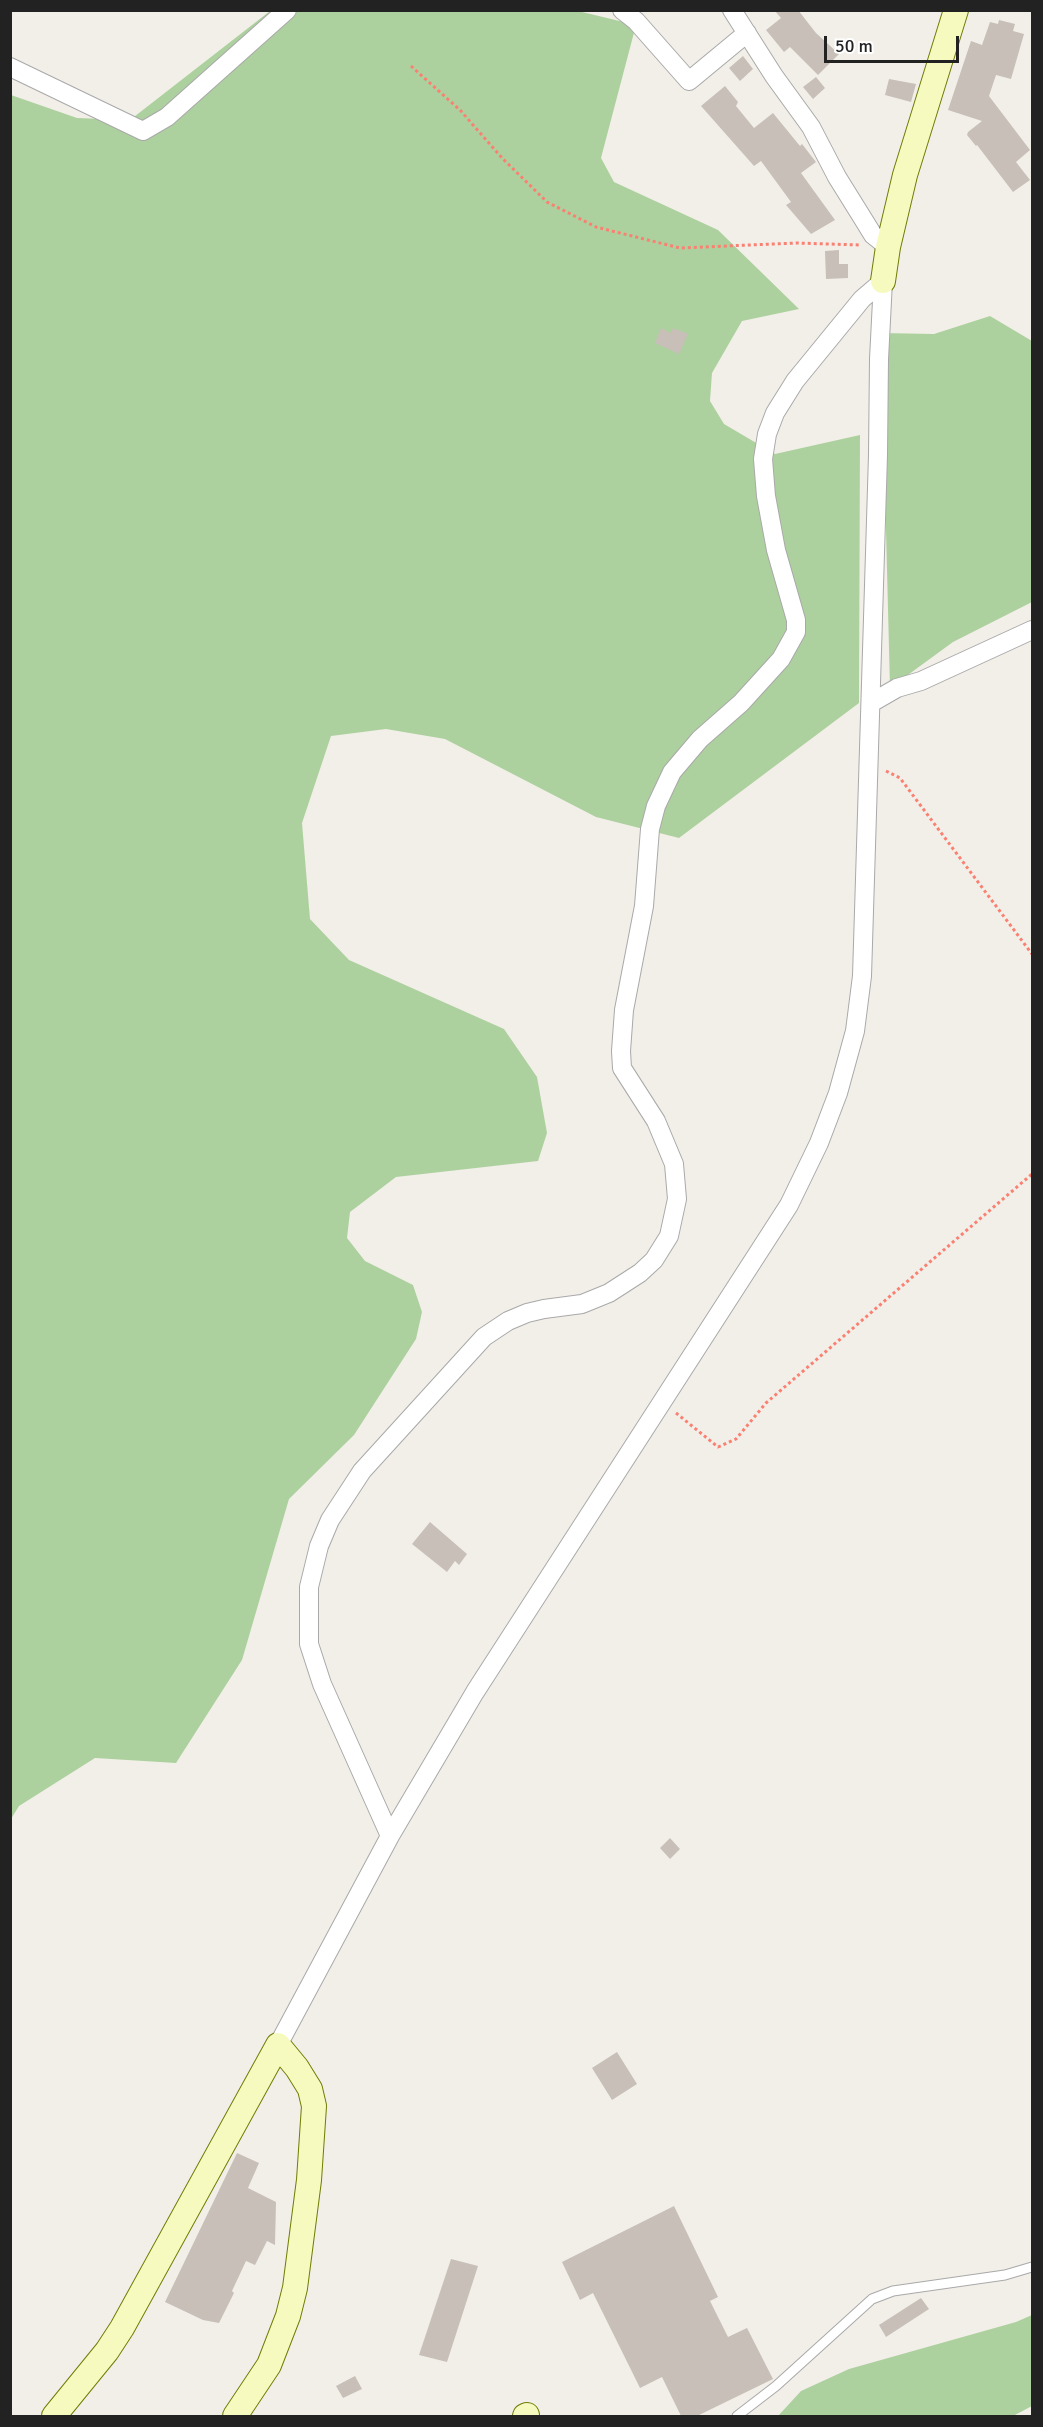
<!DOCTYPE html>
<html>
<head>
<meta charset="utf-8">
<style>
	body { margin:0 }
	#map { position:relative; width:1043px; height:2427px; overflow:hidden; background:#f2efe9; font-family:Signika,sans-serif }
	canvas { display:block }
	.frame { position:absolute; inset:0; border:12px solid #222; pointer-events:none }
	.scale { position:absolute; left:824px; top:36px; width:135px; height:27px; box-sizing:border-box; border:3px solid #222; border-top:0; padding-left:8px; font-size:18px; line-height:21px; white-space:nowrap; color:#222; -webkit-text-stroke:4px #fff; paint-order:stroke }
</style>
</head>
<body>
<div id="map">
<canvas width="1043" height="2427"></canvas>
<div class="frame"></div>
<div class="scale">50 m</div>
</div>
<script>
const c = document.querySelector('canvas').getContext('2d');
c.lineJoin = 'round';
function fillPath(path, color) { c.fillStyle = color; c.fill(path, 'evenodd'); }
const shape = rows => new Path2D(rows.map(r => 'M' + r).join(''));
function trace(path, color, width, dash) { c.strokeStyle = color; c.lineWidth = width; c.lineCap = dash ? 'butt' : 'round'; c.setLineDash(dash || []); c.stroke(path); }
const forest = shape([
	[574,10,636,25,601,158,614,182,718,230,799,309,742,321,712,373,710,401,724,424,775,454,860,435,859,703,679,838,596,817,445,739,386,729,331,736,302,823,310,919,349,960,504,1029,537,1077,547,1133,538,1161,396,1177,350,1212,347,1238,365,1261,413,1285,422,1312,416,1339,354,1435,289,1499,242,1660,176,1763,95,1758,19,1806,11,1819,11,95,77,118,130,120,270,11],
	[990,316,1032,341,1032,602,953,642,890,688,881,333,934,334],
	[1032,2315,1032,2406,1013,2416,778,2416,801,2391,849,2369,1016,2322]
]);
const building = shape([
	[774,10,798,10,816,33,839,54,818,75,790,47,784,52,766,30,781,18],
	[999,20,1015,24,1013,31,1024,34,1011,79,996,75,989,96,1030,150,1016,162,1030,180,1013,192,977,145,976,146,967,135,968,132,982,121,948,110,971,41,982,45,990,22,998,24],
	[743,56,753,69,740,81,729,68],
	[816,77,825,88,813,99,803,87],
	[889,79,916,84,911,102,885,95],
	[725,86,738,102,736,106,754,128,773,113,800,146,802,144,816,162,801,173,835,220,811,234,786,205,791,202,761,161,754,166,701,106],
	[839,250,839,264,848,264,848,278,826,279,825,251],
	[661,328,671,333,673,328,688,334,679,354,655,343],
	[430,1522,467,1554,459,1565,455,1561,447,1572,412,1544],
	[670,1838,680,1849,670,1859,660,1848],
	[617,2052,637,2084,612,2100,592,2068],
	[237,2153,259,2163,248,2188,276,2202,275,2245,267,2241,255,2265,246,2261,232,2291,234,2293,219,2323,203,2320,165,2302],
	[674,2206,718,2297,710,2301,728,2337,747,2328,773,2379,697,2416,681,2416,662,2377,640,2388,593,2293,580,2300,562,2262],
	[451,2259,478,2266,447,2362,419,2355],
	[921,2298,929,2309,886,2337,879,2325],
	[355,2376,362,2389,343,2398,336,2386]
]);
const path = shape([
	[411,66,460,110,503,159,547,202,596,227,680,248,797,243,860,245],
	[886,771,900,778,1032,954],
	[676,1413,718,1447,736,1439,766,1403,1032,1174]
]);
const lane = shape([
	[737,2416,776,2386,872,2299,893,2291,1005,2275,1032,2267]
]);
const street = shape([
	[622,10,636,21,689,81,747,33],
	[732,10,774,76,811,127,837,177,865,222,873,235,888,247],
	[10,67,143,131,167,117,287,10],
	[871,703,897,688,921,681,1032,630],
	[390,1836,322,1684,309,1644,309,1587,319,1546,330,1520,362,1471,484,1337,508,1321,527,1313,544,1309,582,1304,609,1293,640,1273,654,1260,669,1236,677,1199,674,1164,656,1121,622,1068,621,1051,624,1010,644,906,650,829,656,806,672,772,700,739,741,703,781,659,796,632,796,620,776,550,766,496,763,459,767,434,775,413,795,381,862,299,883,281],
	[278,2045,390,1836,475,1692,789,1205,819,1143,838,1093,855,1031,862,976,878,455,879,359,883,281]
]);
const secondary = shape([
	[883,281,888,247,905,175,956,10],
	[54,2416,107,2351,122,2328,278,2045,297,2068,310,2089,314,2106,309,2180,295,2288,288,2316,269,2365,235,2416],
	[525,2416,527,2415]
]);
fillPath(forest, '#add19e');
fillPath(building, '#c7bfb8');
trace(lane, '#a9a9a9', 11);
trace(street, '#a9a9a9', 20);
trace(secondary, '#707d05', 26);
trace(path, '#fa8072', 3, [3, 3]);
trace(lane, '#fff', 9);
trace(street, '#fff', 18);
trace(secondary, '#f7fabf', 24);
</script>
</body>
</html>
